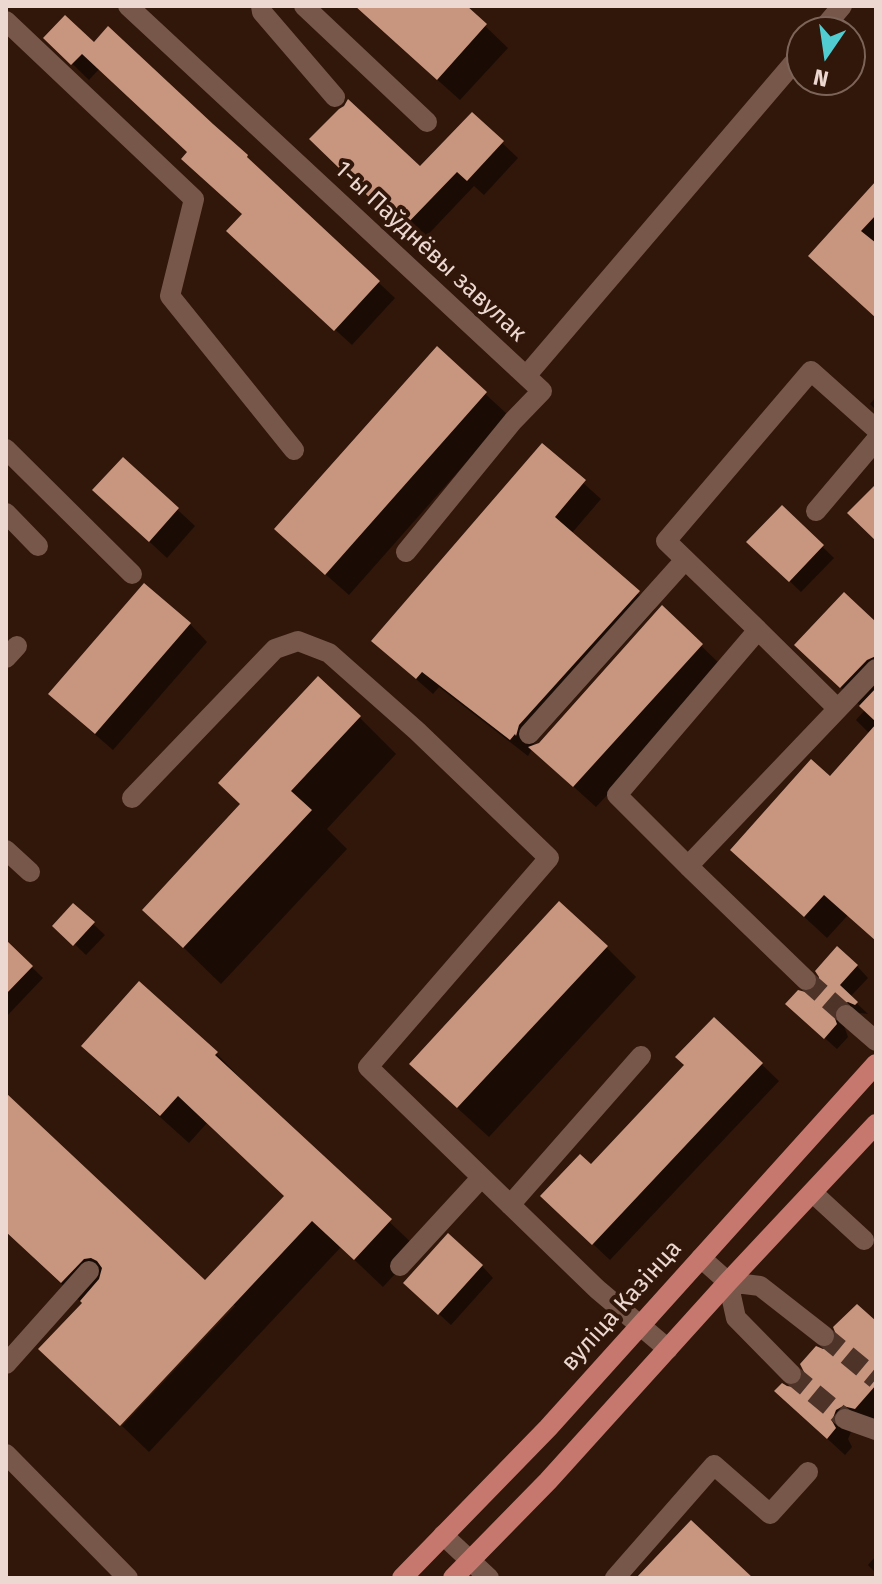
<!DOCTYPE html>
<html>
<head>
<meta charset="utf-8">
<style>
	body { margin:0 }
	#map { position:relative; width:882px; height:1584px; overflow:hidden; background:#31160a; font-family:"Fira Sans",sans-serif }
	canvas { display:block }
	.frame { position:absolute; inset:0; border:8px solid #ecd8d0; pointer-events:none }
	.north { position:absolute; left:786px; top:16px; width:80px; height:80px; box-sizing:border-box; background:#31160a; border:2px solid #7c6459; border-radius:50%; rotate:193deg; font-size:22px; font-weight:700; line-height:32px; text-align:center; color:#ecd8d0 }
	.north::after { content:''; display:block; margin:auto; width:28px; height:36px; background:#51ccd1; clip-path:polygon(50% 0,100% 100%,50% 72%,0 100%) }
</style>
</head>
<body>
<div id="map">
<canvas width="882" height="1584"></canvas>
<div class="frame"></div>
<div class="north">N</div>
</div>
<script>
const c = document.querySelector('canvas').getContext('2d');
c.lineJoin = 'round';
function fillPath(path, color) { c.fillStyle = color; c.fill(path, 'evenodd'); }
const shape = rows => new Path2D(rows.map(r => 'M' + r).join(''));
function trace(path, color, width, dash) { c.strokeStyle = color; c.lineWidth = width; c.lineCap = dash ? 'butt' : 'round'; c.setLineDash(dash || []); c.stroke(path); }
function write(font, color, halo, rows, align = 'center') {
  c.font = font + ' "Fira Sans",sans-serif'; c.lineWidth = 8; c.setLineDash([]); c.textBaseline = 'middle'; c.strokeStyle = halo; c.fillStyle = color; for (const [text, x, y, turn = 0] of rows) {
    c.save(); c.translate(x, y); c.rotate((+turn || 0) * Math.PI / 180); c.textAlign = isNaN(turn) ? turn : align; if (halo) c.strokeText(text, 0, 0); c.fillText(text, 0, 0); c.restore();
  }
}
const shadow = shape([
	[355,6,464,6,508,48,460,100],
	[46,38,94,44,247,157,263,173,262,174,395,298,352,345,245,247,244,215,190,152,100,68,89,80],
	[312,139,420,169,502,143,518,158,484,195,474,186,420,243],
	[876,184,876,317,824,270],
	[437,349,508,415,349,595,299,551],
	[876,397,876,410,870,404],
	[542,446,601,499,571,534,655,609,530,748,540,744,662,608,724,668,596,807,532,749,528,756,439,687,433,694,391,657],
	[123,459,195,526,167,558,112,507],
	[782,508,834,558,801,592,749,542],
	[190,624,207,642,113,750,68,711],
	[876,625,876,941,848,915,827,938,732,850,830,779,870,734,856,720,865,710,814,662],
	[359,717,396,754,327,829,347,849,221,984,145,910],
	[93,924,105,935,86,955,55,925],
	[11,947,43,978,6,1017,6,952],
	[606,947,636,977,489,1137,441,1093],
	[857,966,868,978,850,997,868,1014,861,1013,848,1017,844,1026,848,1037,837,1049,799,1015,809,995],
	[714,1019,779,1081,610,1260,560,1213,591,1167,687,1066],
	[84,1045,216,1053,244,1082,243,1083,418,1249,383,1287,341,1247,149,1452,122,1426,235,1306,232,1303,83,1304,6,1232,6,1103,206,1282,286,1197,207,1123,189,1143,112,1074],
	[482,1266,493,1278,451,1325,417,1294],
	[876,1318,876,1421,853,1427,848,1439,852,1447,845,1455,794,1408,794,1389,802,1384,823,1351,835,1346],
	[876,1556,876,1573,868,1565]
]);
const building = shape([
	[355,6,467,6,487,24,437,80],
	[65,15,94,42,108,26,213,124,248,155,247,157,380,281,334,331,226,231,242,214,181,159,187,152,82,54,71,65,43,38],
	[348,99,420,166,472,112,504,141,467,181,457,172,402,229,309,139,339,109,344,106],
	[876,181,876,215,861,231,876,243,876,318,808,256],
	[437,346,487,392,325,575,274,529],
	[542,443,586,480,555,517,640,591,519,725,516,736,515,734,510,740,422,672,416,679,371,641],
	[123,457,179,508,149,542,92,490],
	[876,484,876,541,847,513],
	[782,505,824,545,789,582,746,542],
	[144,583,191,623,95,734,48,694],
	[844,592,876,622,876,656,867,660,840,688,794,645],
	[662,605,703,644,573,787,528,747,539,743],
	[318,676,361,716,291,791,312,810,183,948,142,910,240,804,218,783],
	[876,688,876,722,859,706],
	[876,724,876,941,824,895,804,917,730,850,811,759,830,776],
	[559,901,608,946,457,1108,409,1064],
	[73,903,95,922,73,946,52,926],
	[6,940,33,966,6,994],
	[837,946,858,965,840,985,858,1002,855,1005,848,1002,837,1006,833,1013,837,1024,824,1039,785,1004,798,990,809,993,816,988,819,977,815,971],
	[139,981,218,1052,215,1055,392,1219,354,1260,312,1221,120,1426,38,1349,82,1303,80,1301,99,1279,102,1268,97,1261,91,1258,84,1259,61,1283,6,1232,6,1093,205,1280,284,1196,178,1096,160,1116,81,1046],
	[714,1017,763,1063,592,1245,540,1196,580,1154,591,1164,684,1065,675,1057],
	[448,1233,483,1265,438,1315,403,1283],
	[857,1304,876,1321,876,1385,855,1409,843,1406,836,1410,832,1421,836,1428,827,1439,774,1391,782,1383,787,1386,793,1387,801,1383,804,1372,800,1364,816,1346,823,1349,834,1345,837,1337,833,1327],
	[691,1520,753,1578,636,1578]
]);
const minorTunnel = shape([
	[806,980,846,1015],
	[824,1336,876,1379],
	[791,1374,845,1419]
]);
const minor = shape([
	[128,6,542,391,513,421,406,552],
	[261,6,262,12,335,97],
	[304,6,427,122],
	[6,21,194,199,170,296,294,450],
	[820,32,842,6],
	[526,376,802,53],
	[6,449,132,574],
	[816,511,876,440],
	[6,513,38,546],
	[758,630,837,708],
	[6,658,17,646],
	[529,734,685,560],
	[132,798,275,649,298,641,329,653,417,731,549,858,368,1067,597,1289,668,1349],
	[6,850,30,872],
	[688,866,617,795,758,630,666,541,811,371,876,429],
	[806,980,688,866,876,669],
	[846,1015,876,1041],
	[813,1193,864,1240],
	[510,1205,641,1056],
	[701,1258,728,1282,760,1286,824,1336],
	[400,1266,481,1178],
	[728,1282,736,1318,791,1374],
	[6,1364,89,1271],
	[845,1419,876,1430],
	[6,1454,128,1578],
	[443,1535,489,1578],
	[615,1578,714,1465,770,1514,808,1472]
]);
const major = shape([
	[402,1578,548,1428,876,1064],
	[453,1578,548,1481,728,1282,876,1124]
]);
const streetNames = [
	["1-ы Паўднёвы завулак",430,252,43],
	["вуліца Казінца",622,1306,-48]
];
fillPath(shadow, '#0007');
fillPath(building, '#c8957f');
trace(minorTunnel, '#4d3328', 20, [20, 10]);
trace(minor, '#775749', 20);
trace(major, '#c7786e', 20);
write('24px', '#ecd8d0', '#31160a', streetNames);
</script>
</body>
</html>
